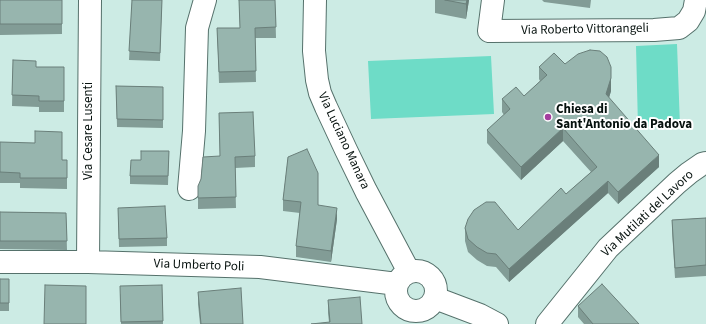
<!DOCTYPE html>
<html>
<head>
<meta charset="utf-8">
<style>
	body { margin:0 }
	canvas { display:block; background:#ccebe4 }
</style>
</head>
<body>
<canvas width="706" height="324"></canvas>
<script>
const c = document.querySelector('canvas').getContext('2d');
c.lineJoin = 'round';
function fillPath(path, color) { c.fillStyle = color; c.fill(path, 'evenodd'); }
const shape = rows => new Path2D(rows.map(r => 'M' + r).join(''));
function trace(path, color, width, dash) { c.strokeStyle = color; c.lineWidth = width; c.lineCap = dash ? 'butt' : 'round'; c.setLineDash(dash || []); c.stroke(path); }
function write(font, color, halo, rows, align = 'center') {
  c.font = font + ' "Source Sans 3",sans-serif'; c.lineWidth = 4; c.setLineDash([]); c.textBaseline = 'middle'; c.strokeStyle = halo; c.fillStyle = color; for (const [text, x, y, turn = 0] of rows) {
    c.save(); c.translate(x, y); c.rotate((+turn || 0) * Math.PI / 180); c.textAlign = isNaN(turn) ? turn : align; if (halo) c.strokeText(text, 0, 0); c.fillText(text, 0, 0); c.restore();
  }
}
const green = shape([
	[677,44,680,126,638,127,636,46],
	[491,56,494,114,371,119,368,61]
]);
const minor = shape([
	[315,0,314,51,317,80,320,93,326,107,346,150,366,191,409,272],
	[493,0,489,31,654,30,679,28,688,21,694,11,696,0],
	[189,189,194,131,197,28,205,0],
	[0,262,88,262,260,267,397,284],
	[88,262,90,0],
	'396 291a20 20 0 1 1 40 0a20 20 0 1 1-40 0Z',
	[435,298,480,315,497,324],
	[547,324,608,248,677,183,689,173,702,164,706,163]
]);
const wall = shape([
	[0,0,62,0,62,34,0,35],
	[132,0,162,0,160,61,129,60],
	[239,0,275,0,276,38,255,38,256,82,219,83,217,28,240,28],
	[435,0,469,0,466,19,435,13],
	[542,0,591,0,590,8,544,2],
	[13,60,36,67,64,67,64,112,39,112,39,107,12,106],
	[565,64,611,91,609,98,659,167,618,204,608,193,509,282,496,267,487,266,477,260,468,252,465,241,465,228,518,230,566,194,591,172,563,141,521,180,487,143,487,130,504,115,502,112,502,99,524,96,540,81,539,79,539,67],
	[116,86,163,87,163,128,117,127],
	[219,113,255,156,255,167,235,168,236,208,198,209,198,186,220,157],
	[0,142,62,160,67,160,67,189,20,188,20,183,0,183],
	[169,151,168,185,130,184,130,176],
	[288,157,318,205,337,219,331,262,296,257,296,246,300,213,283,211,283,200],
	[118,208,167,238,167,246,119,247],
	[0,212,66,213,67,250,0,249],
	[706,218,706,276,675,278,672,231,672,220],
	[0,279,9,279,9,311,0,311],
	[162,285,163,324,121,324,120,294],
	[198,292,243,324,200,324,198,304],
	[328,300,362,324,329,322,328,313],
	[578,306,639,324,584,324,578,317]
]);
const shadedWall = shape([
	[467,0,469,0,466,19,466,4],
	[611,67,611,91,606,107,606,94],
	[563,128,563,141,521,180,521,167],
	[659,155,659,167,618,204,618,192],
	[608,181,608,193,509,282,509,269],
	[337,208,337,219,331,262,331,251]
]);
const building = shape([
	[0,0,62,0,62,24,0,24,0,0],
	[132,0,162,0,160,53,129,51,132,0],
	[239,0,275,0,276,27,255,28,256,71,219,72,217,28,240,28,239,0],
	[445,0,467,0,466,4,445,0],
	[590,50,600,51,607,57,611,67,611,78,606,94,659,155,618,192,608,181,509,269,496,254,487,253,477,247,468,239,465,228,468,219,474,210,486,202,495,202,518,230,561,188,566,194,597,167,563,128,521,167,487,130,510,109,502,99,516,87,524,96,547,75,539,67,554,53,565,64,578,54,590,50],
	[13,60,36,61,36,67,64,67,64,101,39,101,39,96,12,95,13,60],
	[116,86,163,87,163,120,117,119,116,86],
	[253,112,255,156,235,157,236,197,198,198,198,186,201,179,203,157,220,156,219,113,253,112],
	[35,131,62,132,62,160,67,160,67,178,20,178,20,173,0,172,0,142,35,143,35,131],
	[307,149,318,173,318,205,337,208,331,251,296,246,301,202,283,200,288,157,307,149],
	[141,151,169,151,168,176,130,176,131,160,141,160,141,151],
	[165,206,167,238,119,239,118,208,165,206],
	[0,212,66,213,67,241,0,241,0,212],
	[706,218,706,265,675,268,672,220,706,218],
	[0,279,9,279,9,303,0,303,0,279],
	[602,284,639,324,593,324,578,306,602,284],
	[45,285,86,286,86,324,44,324,45,285],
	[162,285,163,321,121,322,120,286,162,285],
	[241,288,243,324,201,324,198,292,241,288],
	[360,297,362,324,311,324,330,322,328,300,360,297]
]);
const markers = [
	[548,117,4,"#a43d9f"]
];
const streetNames = [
	["Via Roberto Vittorangeli",585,30,-1],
	["Via Cesare Lusenti",89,131,-90],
	["Via Luciano Manara",343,141,65],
	["Via Mutilati del Lavoro",648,214,-43],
	["Via Umberto Poli",199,266,2]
];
const poiNames = [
	["Chiesa di",556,110],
	["Sant'Antonio da Padova",556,125]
];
fillPath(green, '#6edcc7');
trace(minor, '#55716b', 24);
trace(minor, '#fff', 22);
fillPath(wall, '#829c96');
fillPath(shadedWall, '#6a7f7a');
fillPath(building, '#97b5ae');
trace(building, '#6a7f7a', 1);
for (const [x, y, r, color] of markers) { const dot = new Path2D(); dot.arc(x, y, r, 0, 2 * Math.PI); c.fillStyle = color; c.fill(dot); trace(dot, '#fff', 1.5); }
write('13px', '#06110e', '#fff', streetNames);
write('bold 13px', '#06110e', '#fff', poiNames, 'left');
</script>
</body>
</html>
